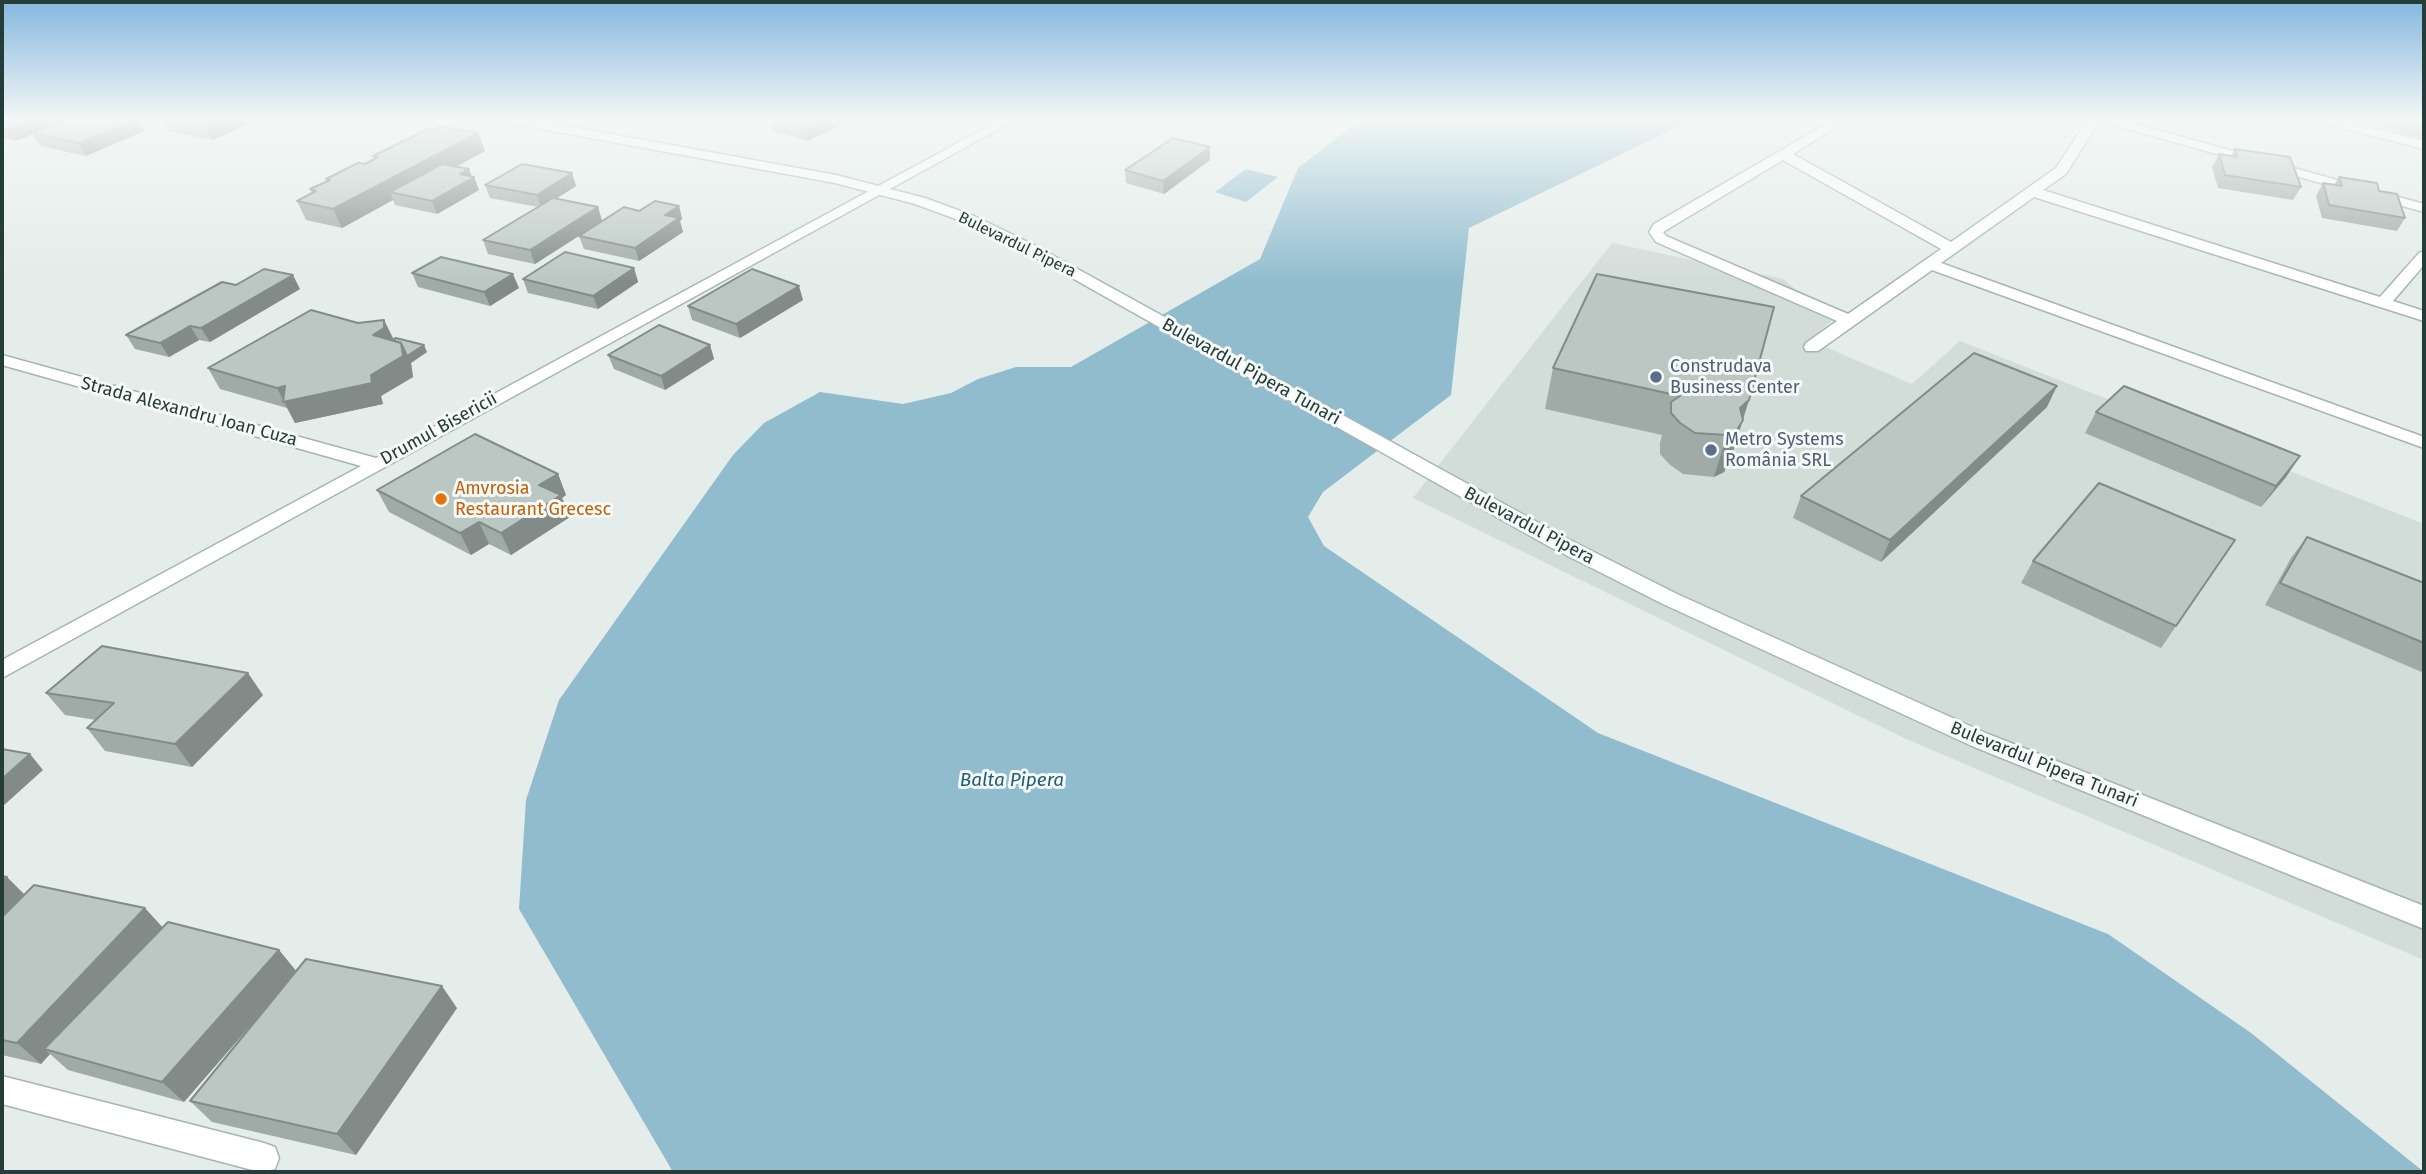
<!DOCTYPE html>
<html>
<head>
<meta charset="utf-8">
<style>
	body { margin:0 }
	#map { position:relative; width:2426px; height:1174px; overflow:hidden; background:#e4edea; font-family:"Fira Sans",sans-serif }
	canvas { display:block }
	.frame { position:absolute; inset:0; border:4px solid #253d3a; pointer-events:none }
</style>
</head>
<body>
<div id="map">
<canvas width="2426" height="1174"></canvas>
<div class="frame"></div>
</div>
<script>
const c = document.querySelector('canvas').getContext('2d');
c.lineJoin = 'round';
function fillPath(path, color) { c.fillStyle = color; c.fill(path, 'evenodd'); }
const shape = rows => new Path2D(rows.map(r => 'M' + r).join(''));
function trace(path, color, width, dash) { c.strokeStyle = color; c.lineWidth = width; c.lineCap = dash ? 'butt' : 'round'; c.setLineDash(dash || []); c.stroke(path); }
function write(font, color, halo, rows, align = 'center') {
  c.font = font + ' "Fira Sans",sans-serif'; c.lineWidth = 6; c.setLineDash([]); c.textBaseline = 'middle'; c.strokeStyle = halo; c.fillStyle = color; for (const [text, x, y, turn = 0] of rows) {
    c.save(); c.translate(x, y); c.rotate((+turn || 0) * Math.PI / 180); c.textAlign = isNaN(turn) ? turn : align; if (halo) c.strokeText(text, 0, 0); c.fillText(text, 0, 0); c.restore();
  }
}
const built = shape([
	[1612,243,1783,279,1833,320,1809,340,1912,384,1960,341,2424,524,2424,960,1904,738,1413,498]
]);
const water = shape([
	[1362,119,1694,119,1469,228,1451,395,1323,492,1308,517,1324,546,1598,733,2108,934,2251,1033,2424,1172,673,1172,519,909,526,800,559,700,733,455,764,423,820,392,903,404,951,393,978,379,1016,367,1071,367,1260,259,1298,168],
	[1246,169,1278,177,1246,202,1215,192]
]);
const minor = shape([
	[1002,119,1017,119,2,678,2,660,361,466,2,365,2,355,376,458,1002,119],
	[1835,119,1849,119,1793,154,1951,242,2056,168,2088,119,2117,119,2424,204,2424,212,2099,121,2066,174,2043,190,2380,297,2419,253,2424,251,2424,265,2393,301,2424,311,2424,321,2034,197,1941,263,2424,437,2424,448,1932,270,1818,351,1806,351,1804,347,1806,343,1837,321,1656,242,1649,232,1654,224,1835,119],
	[1783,160,1941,249,1848,314,1666,236,1663,232,1783,160],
	[2318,119,2337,119,2424,141,2424,149,2319,122,2318,119],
	[2,1076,264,1143,275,1147,279,1158,275,1169,260,1172,2,1104,2,1076]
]);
const secondary = shape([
	[503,119,528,119,836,175,925,198,974,216,1034,245,1564,537,1677,594,1988,734,2424,906,2424,929,1972,746,1663,604,1550,547,1024,251,964,222,915,204,835,183,509,123,503,119]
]);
const wall = shape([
	[2,119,65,119,66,120,144,131,86,156,40,146,33,134,15,141,2,138],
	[162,119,260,119,213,140,168,131],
	[770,119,853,119,808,141,772,130],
	[2354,119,2424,119,2424,139],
	[433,130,478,133,485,151,456,167,469,169,472,177,474,177,479,190,437,214,395,205,393,200,342,228,306,220,297,201,312,193,310,189,327,181,326,179,374,159,373,156],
	[1210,147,1210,160,1164,194,1126,183,1125,170],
	[2235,149,2301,187,2293,200,2218,188,2212,167,2219,154,2231,156],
	[572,173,576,186,556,199,598,207,602,221,535,264,488,254,483,240,538,207,490,198,485,185],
	[2339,177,2379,191,2405,218,2397,231,2322,218,2316,196,2323,183,2334,185],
	[679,206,682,219,680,221,683,232,639,261,584,249,579,236,639,211],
	[634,268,638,282,598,309,528,293,523,279],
	[412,273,519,288,490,306,418,287],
	[1597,274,1743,419,1730,461,1724,472,1714,477,1683,474,1669,464,1660,454,1660,443,1662,435,1545,409,1553,368],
	[236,285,300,289,210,342,199,340,169,357,135,349,126,335],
	[803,300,740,338,692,320,688,306],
	[384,320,393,340,427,352,411,363,413,377,381,396,383,404,295,423,287,408,220,389,208,368,358,323],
	[710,345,714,359,665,390,614,369,608,355],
	[2047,407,1881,562,1793,518,1801,496],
	[2096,412,2300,456,2286,477,2261,507,2085,433],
	[558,474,566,495,562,498,570,517,511,555,489,544,471,555,389,512,377,490],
	[2307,537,2424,583,2424,673,2265,605,2291,558],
	[2235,540,2161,648,2021,583,2033,561],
	[46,693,263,695,192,767,105,751,87,728,96,720,65,715],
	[2,876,25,895,163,927,279,950,296,971,457,1008,356,1155,212,1122,190,1101,272,1001,184,1102,68,1070,50,1054,41,1064,2,1055]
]);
const shadedWall = shape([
	[33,119,65,119,67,121,15,141,7,129],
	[138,119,144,131,86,156,79,143],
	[211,119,260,119,213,140,204,122],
	[826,119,853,119,808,141,806,129],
	[478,133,485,151,403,195,390,192,393,200,342,228,333,209],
	[1210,147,1210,160,1164,194,1163,181],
	[469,169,472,178,474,177,479,190,437,214,432,201,460,174],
	[572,173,576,186,541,208,537,195],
	[679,206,682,219,680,221,683,232,639,261,635,248,665,215],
	[598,207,602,221,535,264,530,250],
	[634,268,638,282,598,309,593,296],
	[513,274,519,288,490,306,484,292],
	[293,275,300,289,210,342,201,328],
	[799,286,803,300,740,338,736,324],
	[384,320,394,340,394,349,373,335],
	[190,326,199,340,169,357,160,343],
	[401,343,424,345,427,352,411,363,413,377,381,396,383,404,295,423,277,388,371,375],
	[710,345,714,359,665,390,661,376],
	[2057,386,2047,407,1881,562,1890,540],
	[1749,400,1730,461,1724,472,1714,477,1727,435,1740,408],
	[2300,456,2286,477,2261,507,2276,486],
	[558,474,566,495,562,498,570,517,511,555,501,533,539,485],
	[479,522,489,544,471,555,460,533],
	[248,673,263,695,192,767,175,744],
	[30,754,43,770,2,807,2,779],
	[7,877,29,899,2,925,2,882],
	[145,908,165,930,44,1049,50,1054,41,1064,17,1043],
	[279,950,297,972,184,1102,162,1082],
	[442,986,457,1008,356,1155,337,1134]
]);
const building = shape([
	[2,119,33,119,7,129,2,127,2,119],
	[69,119,138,119,79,143,32,133,69,119],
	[187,119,211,119,204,122,187,119],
	[772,119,826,119,806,129,772,119],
	[2403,119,2424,119,2424,124,2403,119],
	[441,126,478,133,333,209,297,201,316,191,310,189,330,180,326,179,358,163,365,164,378,157,373,156,428,129,433,130,441,126],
	[1173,138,1210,147,1163,181,1125,170,1173,138],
	[2235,149,2290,157,2301,187,2225,175,2219,154,2237,157,2235,149],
	[442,164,469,169,460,174,474,177,432,201,390,192,442,164],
	[522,164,572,173,537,195,485,185,522,164],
	[2339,177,2377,183,2379,191,2397,194,2405,218,2329,205,2323,183,2342,186,2339,177],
	[553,198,598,207,530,250,483,240,553,198],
	[655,201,679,206,665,215,679,218,635,248,579,236,624,207,639,211,655,201],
	[565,252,634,268,593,296,523,279,565,252],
	[441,257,513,274,484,292,412,273,441,257],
	[264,269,293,275,201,328,190,326,160,343,126,335,222,282,236,285,264,269],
	[752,269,799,286,736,324,688,306,752,269],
	[1597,274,1774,307,1749,400,1740,408,1743,420,1737,430,1727,435,1695,433,1680,423,1671,413,1671,402,1680,396,1553,368,1597,274],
	[311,310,358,323,384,320,384,328,373,335,401,343,403,356,371,375,372,383,283,402,285,386,277,388,208,368,311,310],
	[659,325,710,345,661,376,608,355,659,325],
	[396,338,424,345,407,356,401,343,392,340,396,338],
	[1974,353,2057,386,1890,540,1801,496,1974,353],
	[2124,386,2300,456,2276,486,2096,412,2124,386],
	[475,434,558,474,539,485,561,495,501,533,479,522,460,533,377,490,475,434],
	[2099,483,2235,540,2176,626,2033,561,2099,483],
	[2307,537,2424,583,2424,643,2280,583,2307,537],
	[102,646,248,673,175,744,87,728,114,703,46,693,102,646],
	[2,749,30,754,2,779,2,749],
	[2,876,7,877,2,882,2,876],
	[34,885,145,908,17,1043,2,1040,2,917,34,885],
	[168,922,279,950,162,1082,44,1049,168,922],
	[306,959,442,986,337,1134,190,1101,306,959]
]);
const markers = [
	[1656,377,7,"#5c6f8a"],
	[1711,450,7,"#5c6f8a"],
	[441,499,7,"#e8710a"]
];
const farStreetnames = [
	["Bulevardul Pipera",1017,245,26]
];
const serviceNames = [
	["Construdava",1670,367],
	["Business Center",1670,388],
	["Metro Systems",1725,440],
	["România SRL",1725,461]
];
const streetNames = [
	["Bulevardul Pipera Tunari",1251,372,29],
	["Strada Alexandru Ioan Cuza",189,412,15],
	["Drumul Bisericii",439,429,-29],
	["Bulevardul Pipera",1529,526,28],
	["Bulevardul Pipera Tunari",2044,765,22]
];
const foodNames = [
	["Amvrosia",455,489],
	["Restaurant Grecesc",455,510]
];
const waterNames = [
	["Balta Pipera",1012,781]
];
fillPath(built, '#d2dcd9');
fillPath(water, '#90bcce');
trace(minor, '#a7b5b2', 3);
trace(secondary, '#a3b8b3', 3);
fillPath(minor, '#fff');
fillPath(secondary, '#fff');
fillPath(wall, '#a0aba8');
fillPath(shadedWall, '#828b88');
fillPath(building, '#bac7c3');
trace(building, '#828b88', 2);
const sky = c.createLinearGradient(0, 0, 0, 283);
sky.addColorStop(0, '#85b7de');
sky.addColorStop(0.42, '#f3f7f6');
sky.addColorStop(1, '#f3f7f600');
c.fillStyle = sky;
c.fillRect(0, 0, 2426, 283);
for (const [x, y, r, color] of markers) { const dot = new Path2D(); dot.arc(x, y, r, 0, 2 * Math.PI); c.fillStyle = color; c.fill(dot); trace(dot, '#f5f9f8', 2.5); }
write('16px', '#253d3a', '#f5f9f8', farStreetnames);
write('18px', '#4e5e75', '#f5f9f8', serviceNames, 'left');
write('18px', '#253d3a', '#f5f9f8', streetNames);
write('18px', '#c56008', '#f5f9f8', foodNames, 'left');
write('italic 19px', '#235d75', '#f5f9f8', waterNames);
</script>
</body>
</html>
